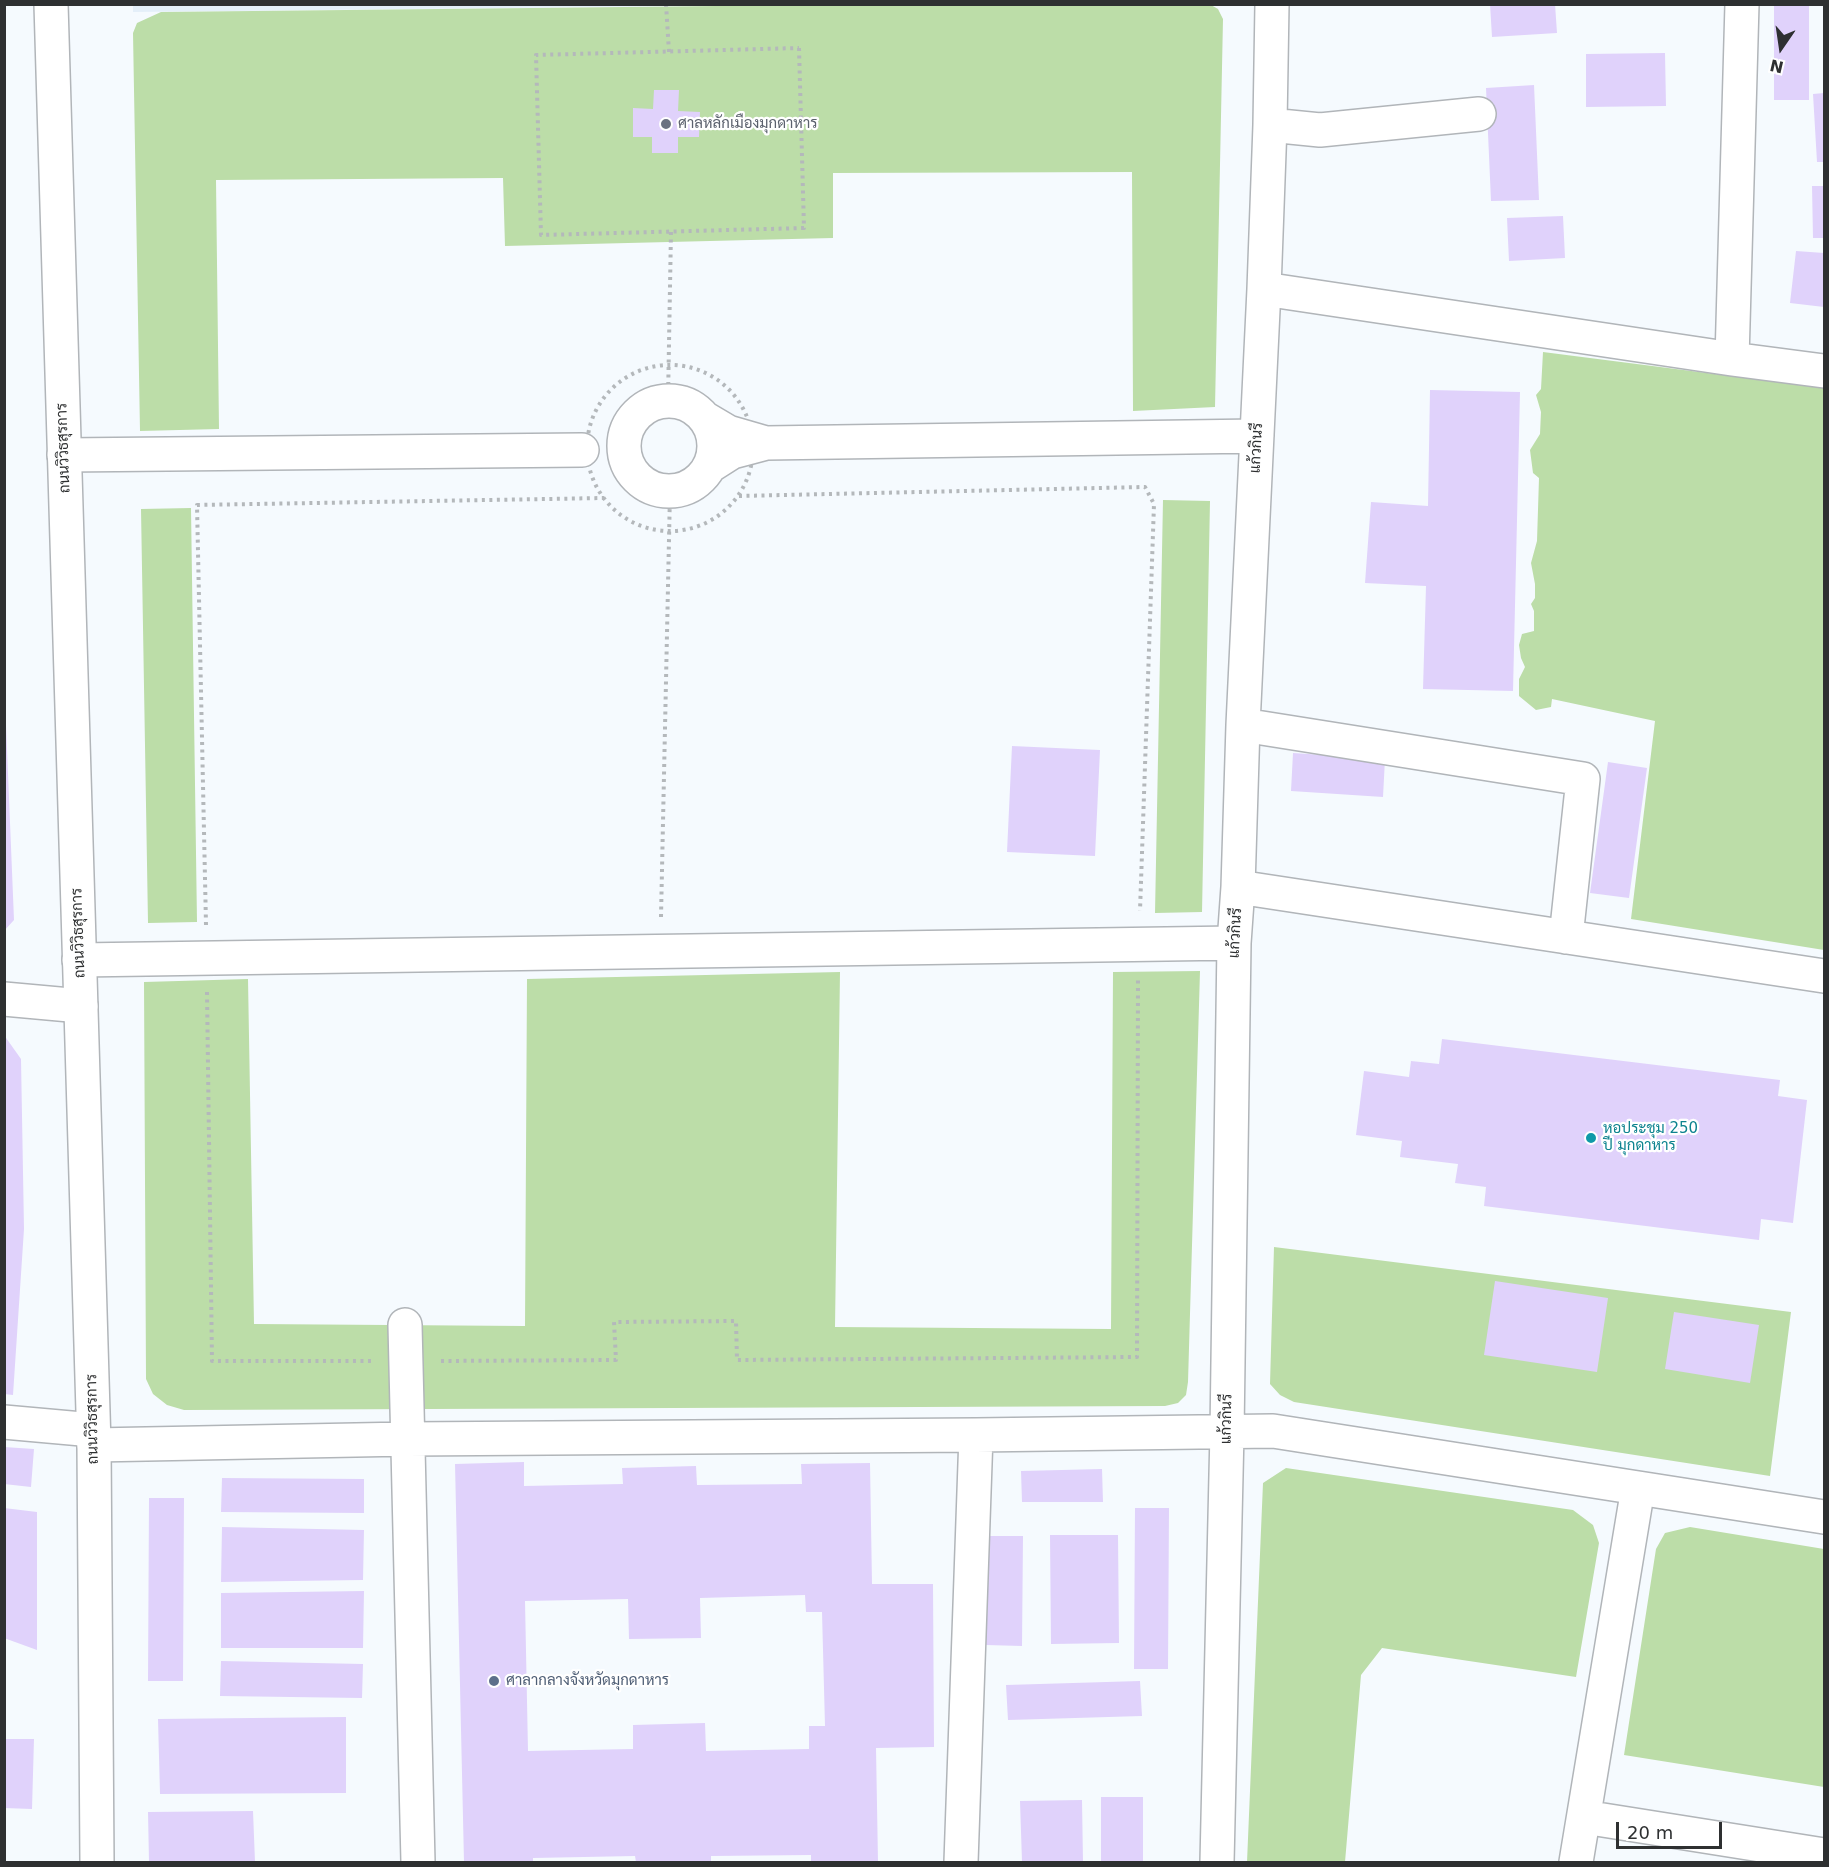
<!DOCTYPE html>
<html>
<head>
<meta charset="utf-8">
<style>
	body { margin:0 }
	#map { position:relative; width:1829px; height:1867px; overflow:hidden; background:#f5fafe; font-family:"DejaVu Sans",sans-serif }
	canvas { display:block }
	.frame { position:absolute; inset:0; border:6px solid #2e3031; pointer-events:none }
	.north { position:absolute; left:1751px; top:18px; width:60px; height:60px; -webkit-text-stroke:4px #fff; paint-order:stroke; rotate:193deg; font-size:16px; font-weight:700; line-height:24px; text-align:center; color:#2e3031 }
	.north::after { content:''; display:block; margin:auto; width:21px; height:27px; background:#2e3031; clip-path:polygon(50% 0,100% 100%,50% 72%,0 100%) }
	.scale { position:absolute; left:1616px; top:1822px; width:106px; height:27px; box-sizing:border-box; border:3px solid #2e3031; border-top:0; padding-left:8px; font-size:18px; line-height:21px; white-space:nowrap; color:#2e3031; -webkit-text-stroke:4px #fff; paint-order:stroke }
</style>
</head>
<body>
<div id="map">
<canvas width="1829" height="1867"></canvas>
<div class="frame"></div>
<div class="north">N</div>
<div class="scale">20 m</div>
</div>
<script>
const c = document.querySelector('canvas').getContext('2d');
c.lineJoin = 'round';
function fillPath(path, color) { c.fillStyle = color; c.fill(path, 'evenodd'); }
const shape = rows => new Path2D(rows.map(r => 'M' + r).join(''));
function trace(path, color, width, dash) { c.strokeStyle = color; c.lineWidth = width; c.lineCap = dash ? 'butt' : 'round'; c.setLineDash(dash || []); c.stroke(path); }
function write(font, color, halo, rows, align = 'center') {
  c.font = font + ' "DejaVu Sans",Sarabun,sans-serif'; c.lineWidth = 4.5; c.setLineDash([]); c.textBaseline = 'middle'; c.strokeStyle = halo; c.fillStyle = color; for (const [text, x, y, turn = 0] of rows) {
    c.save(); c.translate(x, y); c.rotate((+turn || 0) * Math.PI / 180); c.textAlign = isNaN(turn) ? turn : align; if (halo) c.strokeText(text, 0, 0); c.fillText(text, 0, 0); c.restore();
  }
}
const built = shape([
	[133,5,133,4,776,5,133,12]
]);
const green = shape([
	[809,5,1211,5,1218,9,1223,19,1215,407,1133,411,1132,172,833,173,833,238,505,246,503,178,216,180,219,429,140,431,133,33,137,23,161,12],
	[1543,352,1824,388,1824,950,1631,919,1655,721,1552,699,1551,707,1536,710,1519,696,1519,679,1525,667,1521,658,1519,645,1522,634,1534,631,1534,611,1531,604,1535,598,1535,584,1531,563,1537,541,1539,478,1533,473,1530,450,1540,434,1541,412,1536,395,1541,389],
	[1163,500,1210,501,1202,912,1155,913],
	[191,508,197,922,148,923,141,509],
	[1200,971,1188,1382,1186,1395,1178,1403,1165,1406,184,1410,167,1405,153,1394,146,1379,144,982,248,979,254,1324,525,1326,527,979,840,972,835,1327,1111,1329,1113,972],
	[1274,1247,1791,1312,1770,1476,1294,1402,1280,1395,1270,1384],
	[1286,1468,1573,1510,1593,1525,1599,1543,1576,1677,1382,1648,1361,1675,1345,1862,1247,1862,1263,1483],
	[1690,1527,1824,1549,1824,1787,1624,1755,1656,1549,1665,1533]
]);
const building = shape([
	[1490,4,1555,4,1557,33,1492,37],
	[1774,4,1809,4,1809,100,1774,100],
	[1665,53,1666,106,1586,107,1586,54],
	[1534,85,1539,200,1491,201,1486,88],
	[654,90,679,90,678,111,700,112,699,137,678,137,678,153,652,153,652,137,633,137,633,108,653,109],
	[1824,93,1824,162,1817,162,1813,94],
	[1812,186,1824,186,1824,238,1813,238],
	[1563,216,1565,258,1509,261,1507,218],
	[1796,251,1824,253,1824,307,1790,303],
	[1430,390,1520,392,1513,691,1423,689,1426,586,1365,583,1371,502,1428,506],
	[4,725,6,725,14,920,4,931],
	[1012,746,1100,750,1095,856,1007,852],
	[1293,753,1385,759,1383,797,1291,791],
	[1608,762,1647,768,1629,898,1590,893],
	[4,1035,21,1059,24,1229,13,1395,4,1394],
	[1442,1039,1780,1080,1778,1096,1807,1100,1793,1223,1761,1219,1759,1240,1484,1206,1486,1187,1455,1183,1458,1164,1400,1157,1402,1141,1356,1135,1364,1071,1409,1077,1411,1061,1439,1064],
	[1495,1281,1608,1298,1597,1372,1484,1355],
	[1674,1312,1759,1325,1750,1383,1665,1369],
	[4,1447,34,1449,31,1487,4,1484],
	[524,1462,524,1486,623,1484,622,1468,696,1466,697,1485,802,1484,801,1464,870,1463,872,1584,933,1584,934,1747,876,1748,878,1862,811,1862,811,1855,711,1856,711,1862,636,1862,635,1856,533,1858,533,1862,464,1862,455,1464],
	[805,1595,806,1612,822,1612,825,1726,809,1726,809,1749,706,1751,705,1723,633,1725,633,1749,528,1751,525,1601,628,1599,629,1639,701,1638,700,1598],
	[1102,1469,1103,1502,1022,1502,1021,1471],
	[222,1478,364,1479,364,1513,221,1512],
	[149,1498,184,1498,183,1681,148,1681],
	[4,1508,37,1512,37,1650,4,1638],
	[1135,1508,1169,1508,1168,1669,1134,1669],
	[222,1527,364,1530,363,1580,221,1582],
	[1050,1535,1118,1535,1119,1643,1051,1644],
	[988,1536,1023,1536,1022,1646,986,1645],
	[364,1591,363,1648,221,1648,221,1593],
	[221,1661,363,1664,362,1698,220,1696],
	[1140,1681,1142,1716,1008,1720,1006,1685],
	[346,1717,346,1793,160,1794,158,1719],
	[4,1739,34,1739,32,1809,4,1808],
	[1101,1797,1143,1797,1143,1862,1101,1862],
	[1082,1800,1083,1862,1022,1862,1020,1801],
	[253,1811,255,1862,149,1862,148,1812]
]);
const path = shape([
	[666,4,669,52],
	[799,48,804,228,541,235,536,55,799,48],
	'587 448a83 83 0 1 1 166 0a83 83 0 1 1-166 0Z',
	[668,400,671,231],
	[739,496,1145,487,1154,504,1140,911],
	[661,917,670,492],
	[206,925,197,505,604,498],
	[207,992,212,1361,373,1361],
	[441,1361,616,1360,614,1322,736,1321,737,1360,1137,1357,1138,978]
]);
const minor = shape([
	[1270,125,1320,130,1479,114],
	[1264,289,1732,359,1824,371],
	[1732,359,1742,4],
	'624 446a45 45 0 1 1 90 0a45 45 0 1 1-90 0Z',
	[706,419,728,432,766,443,732,452,710,466],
	[766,443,1257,436],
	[64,455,582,450],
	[1243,725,1583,779,1566,937],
	[1238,887,1824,976],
	[79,960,1234,943],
	[4,999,81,1006],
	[405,1325,418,1862],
	[4,1422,93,1430],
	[94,1445,408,1439,976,1435,1273,1431,1824,1517],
	[1584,1817,1824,1855],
	[961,1862,976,1435],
	[1217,1862,1227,1432,1234,943,1238,887,1243,725,1264,289,1270,125,1272,4],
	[1576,1862,1638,1488]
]);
const major = shape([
	[51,4,94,1445,97,1862]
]);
const markers = [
	[666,124,6,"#6b7280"],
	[1591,1138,6,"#0f9aa8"],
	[494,1681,6,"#5c6f8a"]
];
const worshipNames = [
	["ศาลหลักเมืองมุกดาหาร",678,124]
];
const streetNames = [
	["ถนนวิวิธสุรการ",64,448,-92],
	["แก้วกินรี",1257,448,-87],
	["ถนนวิวิธสุรการ",79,933,-92],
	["แก้วกินรี",1236,933,-87],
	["ถนนวิวิธสุรการ",93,1419,-91],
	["แก้วกินรี",1227,1419,-89]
];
const cultureNames = [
	["หอประชุม 250",1603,1129],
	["ปี มุกดาหาร",1603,1146]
];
const serviceNames = [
	["ศาลากลางจังหวัดมุกดาหาร",506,1681]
];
fillPath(built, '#e4eff9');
fillPath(green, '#bcdda8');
fillPath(building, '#e0d2fb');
trace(minor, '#b1b5b9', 36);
trace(major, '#b1b5b9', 36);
trace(path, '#b4b8bb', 4, [3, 4.5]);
trace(minor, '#fff', 33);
trace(major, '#fff', 33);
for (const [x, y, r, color] of markers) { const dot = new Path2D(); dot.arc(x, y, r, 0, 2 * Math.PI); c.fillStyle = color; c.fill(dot); trace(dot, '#fff', 2); }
write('15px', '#5b616d', '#fff', worshipNames, 'left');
write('15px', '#2e3031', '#fff', streetNames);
write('15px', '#0d838f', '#fff', cultureNames, 'left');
write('15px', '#4e5e75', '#fff', serviceNames, 'left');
</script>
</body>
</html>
